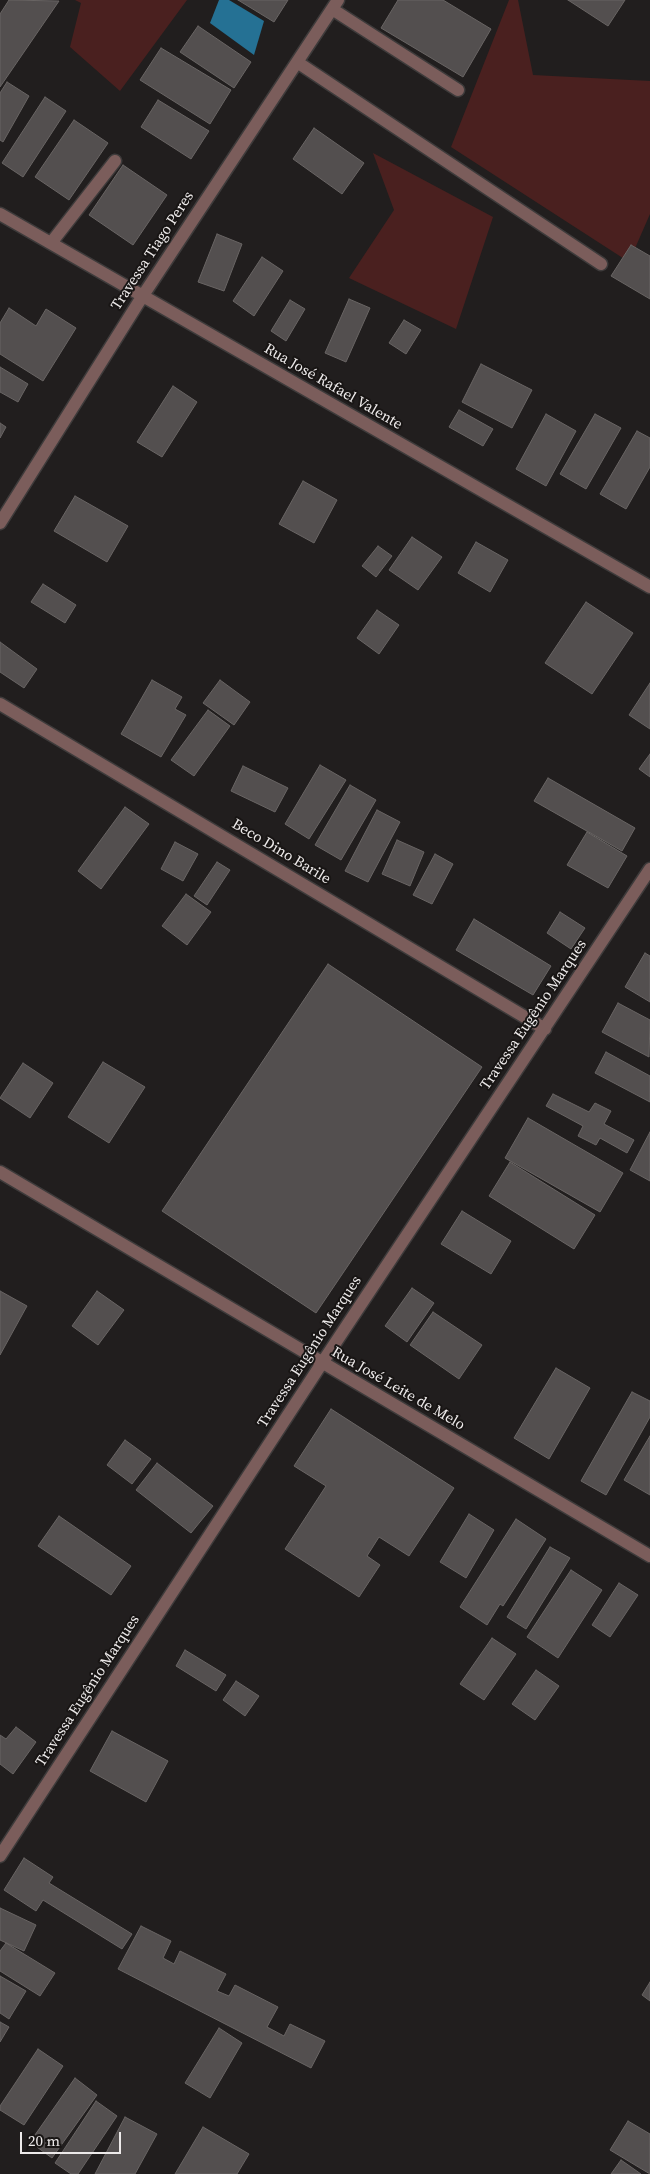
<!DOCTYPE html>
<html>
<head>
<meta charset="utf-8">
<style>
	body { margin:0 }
	#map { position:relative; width:650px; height:2174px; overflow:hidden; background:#211e1e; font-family:"Source Serif 4",serif }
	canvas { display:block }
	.scale { position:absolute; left:20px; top:2132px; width:101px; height:22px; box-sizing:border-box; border:2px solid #edeaea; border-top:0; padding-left:6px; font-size:15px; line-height:18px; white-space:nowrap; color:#edeaea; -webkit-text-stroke:4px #181514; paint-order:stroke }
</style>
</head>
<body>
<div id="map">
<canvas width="650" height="2174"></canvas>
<div class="scale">20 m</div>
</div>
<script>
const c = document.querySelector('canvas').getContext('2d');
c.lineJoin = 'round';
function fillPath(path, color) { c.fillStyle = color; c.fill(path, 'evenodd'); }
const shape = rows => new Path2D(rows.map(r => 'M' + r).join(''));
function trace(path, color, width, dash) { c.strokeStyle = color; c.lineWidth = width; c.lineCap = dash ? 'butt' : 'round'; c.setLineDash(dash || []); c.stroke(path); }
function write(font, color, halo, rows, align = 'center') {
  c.font = font + ' "Source Serif 4",serif'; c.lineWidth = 4; c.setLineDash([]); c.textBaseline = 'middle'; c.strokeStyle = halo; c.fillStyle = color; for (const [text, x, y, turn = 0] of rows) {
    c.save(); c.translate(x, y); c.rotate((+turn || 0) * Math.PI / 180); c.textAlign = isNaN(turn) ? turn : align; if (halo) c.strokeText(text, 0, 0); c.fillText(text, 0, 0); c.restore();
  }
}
const green = shape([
	[75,0,187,0,120,91,70,47,81,3],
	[509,0,518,0,533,75,650,81,650,214,629,262,451,147],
	[373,153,493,217,456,329,349,278,394,210]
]);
const water = shape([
	[219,0,229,0,264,21,254,55,210,23]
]);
const building = shape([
	[9,0,59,1,0,87,0,14,9,0],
	[238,0,288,0,274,22,238,0],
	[398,0,443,0,491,29,463,77,381,28,398,0],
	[568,0,625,0,608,26,568,0],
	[198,26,251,62,234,88,180,52,198,26],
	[161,48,231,90,210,124,140,80,161,48],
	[7,82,29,96,3,142,0,140,0,93,7,82],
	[45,97,66,111,23,177,2,163,45,97],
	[158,100,209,131,191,159,141,127,158,100],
	[74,120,108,143,69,200,35,177,74,120],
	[314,128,364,163,342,194,293,159,314,128],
	[123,165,167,195,133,245,89,215,123,165],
	[217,234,242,244,224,291,198,282,217,234],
	[631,245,650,256,650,299,611,276,631,245],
	[262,257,283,271,254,316,233,301,262,257],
	[349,299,370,308,346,362,325,353,349,299],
	[290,300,305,309,286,341,271,331,290,300],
	[9,308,36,326,46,309,76,328,43,381,0,354,0,323,9,308],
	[404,320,421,330,406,354,389,343,404,320],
	[481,364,532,390,512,428,462,402,481,364],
	[0,367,28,384,18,402,0,392,0,367],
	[173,386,197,402,162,457,137,442,173,386],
	[459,410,493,429,483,446,449,427,459,410],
	[546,414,576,431,546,486,516,469,546,414],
	[595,414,621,428,586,489,560,474,595,414],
	[0,423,6,427,0,438,0,423],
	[637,431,650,438,650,467,626,509,600,494,637,431],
	[303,481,337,500,314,543,279,524,303,481],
	[75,496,128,526,107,562,54,531,75,496],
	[412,537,442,557,418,590,389,570,412,537],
	[476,542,508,560,490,592,458,573,476,542],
	[378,546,392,556,376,577,362,566,378,546],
	[43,584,76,605,65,623,31,602,43,584],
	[586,602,633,633,592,694,545,663,586,602],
	[377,610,399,625,379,654,357,638,377,610],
	[0,642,37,669,24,688,0,672,0,642],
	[152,680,182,697,175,709,186,715,161,757,121,734,152,680],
	[220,680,250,702,234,725,203,703,220,680],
	[650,683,650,729,629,715,650,683],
	[208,710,230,726,194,776,171,760,208,710],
	[650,754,650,777,639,769,650,754],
	[320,765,346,780,309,839,285,824,320,765],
	[243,766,288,788,275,812,231,791,243,766],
	[548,778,635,828,622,851,534,801,548,778],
	[350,785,376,800,341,860,315,845,350,785],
	[125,807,149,824,101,889,78,871,125,807],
	[377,810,400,822,368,882,345,871,377,810],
	[587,832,627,856,608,888,567,865,587,832],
	[397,840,424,852,410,886,382,874,397,840],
	[175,842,198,854,183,881,161,869,175,842],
	[435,854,453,864,432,904,413,895,435,854],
	[217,862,230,870,207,905,194,896,217,862],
	[186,894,211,912,187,945,162,926,186,894],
	[560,912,585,928,571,949,547,933,560,912],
	[474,919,551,966,533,995,456,950,474,919],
	[645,953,650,956,650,1002,625,987,645,953],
	[328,964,482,1067,316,1313,162,1211,328,964],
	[618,1003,650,1020,649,1057,602,1032,618,1003],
	[606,1052,650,1076,650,1102,595,1073,606,1052],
	[103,1062,145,1087,109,1143,68,1117,103,1062],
	[23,1063,53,1083,30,1118,0,1098,23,1063],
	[553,1094,589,1112,595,1103,611,1111,604,1124,634,1140,627,1153,600,1138,596,1145,578,1136,583,1126,546,1106,553,1094],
	[528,1118,623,1173,600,1212,505,1158,528,1118],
	[650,1132,650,1181,630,1170,650,1132],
	[510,1162,595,1215,574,1249,489,1196,510,1162],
	[462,1211,511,1241,491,1274,441,1244,462,1211],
	[412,1288,434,1303,407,1342,385,1326,412,1288],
	[0,1291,27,1306,0,1355,0,1291],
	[97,1291,124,1310,98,1345,72,1326,97,1291],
	[433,1312,482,1345,459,1379,410,1345,433,1312],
	[556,1368,590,1388,549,1459,514,1438,556,1368],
	[632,1392,650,1401,650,1417,606,1495,581,1481,632,1392],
	[331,1409,454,1488,409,1556,379,1537,367,1556,380,1565,359,1597,285,1549,326,1486,294,1466,331,1409],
	[650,1436,650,1495,624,1480,650,1436],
	[125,1440,151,1459,132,1484,107,1465,125,1440],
	[157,1463,213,1506,191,1533,136,1490,157,1463],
	[469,1514,494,1530,466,1578,440,1562,469,1514],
	[59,1516,131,1566,111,1595,38,1546,59,1516],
	[516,1519,546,1539,503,1606,500,1604,487,1625,460,1607,516,1519],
	[550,1547,570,1558,526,1629,507,1617,550,1547],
	[571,1570,602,1590,558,1658,527,1637,571,1570],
	[619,1583,638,1595,610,1637,592,1625,619,1583],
	[492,1638,516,1654,484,1700,460,1684,492,1638],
	[185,1650,226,1675,216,1691,176,1666,185,1650],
	[536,1670,559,1686,535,1720,512,1704,536,1670],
	[236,1681,259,1696,245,1716,223,1700,236,1681],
	[16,1727,36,1742,13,1774,0,1764,0,1735,6,1739,16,1727],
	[112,1731,168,1761,146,1802,90,1771,112,1731],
	[24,1858,53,1877,49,1883,132,1934,122,1949,43,1900,36,1911,4,1890,24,1858],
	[0,1908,36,1925,24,1951,0,1940,0,1908],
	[141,1926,171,1941,163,1958,174,1964,180,1951,226,1974,217,1991,229,1996,235,1985,278,2007,267,2027,284,2036,290,2024,325,2041,311,2068,118,1969,141,1926],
	[6,1943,55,1973,40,1996,0,1971,0,1951,6,1943],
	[0,1976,26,1991,9,2019,0,2013,0,1976],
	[650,1982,650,2001,642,1995,650,1982],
	[0,2022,9,2027,0,2042,0,2022],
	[219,2028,242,2043,210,2098,185,2083,219,2028],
	[38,2049,63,2066,24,2125,0,2110,0,2106,38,2049],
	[75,2078,97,2095,52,2158,30,2142,75,2078],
	[96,2101,117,2116,78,2174,71,2174,55,2163,96,2101],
	[125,2117,157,2134,135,2174,95,2174,125,2117],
	[628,2121,650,2134,650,2174,610,2150,628,2121],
	[203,2127,249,2154,237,2174,175,2174,203,2127],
	[621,2160,641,2174,611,2174,621,2160]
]);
const street = shape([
	[332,9,458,90],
	[297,62,601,264],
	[0,214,650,587],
	[51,243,115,161],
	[0,523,142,297,338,0],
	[0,704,545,1029],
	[0,1172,650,1556],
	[0,1856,322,1363,650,869]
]);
const streetNames = [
	["Travessa Tiago Peres",153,251,-57],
	["Rua José Rafael Valente",333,387,30],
	["Beco Dino Barile",281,852,31],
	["Travessa Eugênio Marques",534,1015,-56],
	["Travessa Eugênio Marques",310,1352,-57],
	["Rua José Leite de Melo",398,1389,30],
	["Travessa Eugênio Marques",88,1691,-57]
];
fillPath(green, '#4a201f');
fillPath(water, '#257194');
fillPath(building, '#534f4f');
trace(building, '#696564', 1);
trace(street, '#3e3b3b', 15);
trace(street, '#7b5d5b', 12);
write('15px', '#edeaea', '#181514', streetNames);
</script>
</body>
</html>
